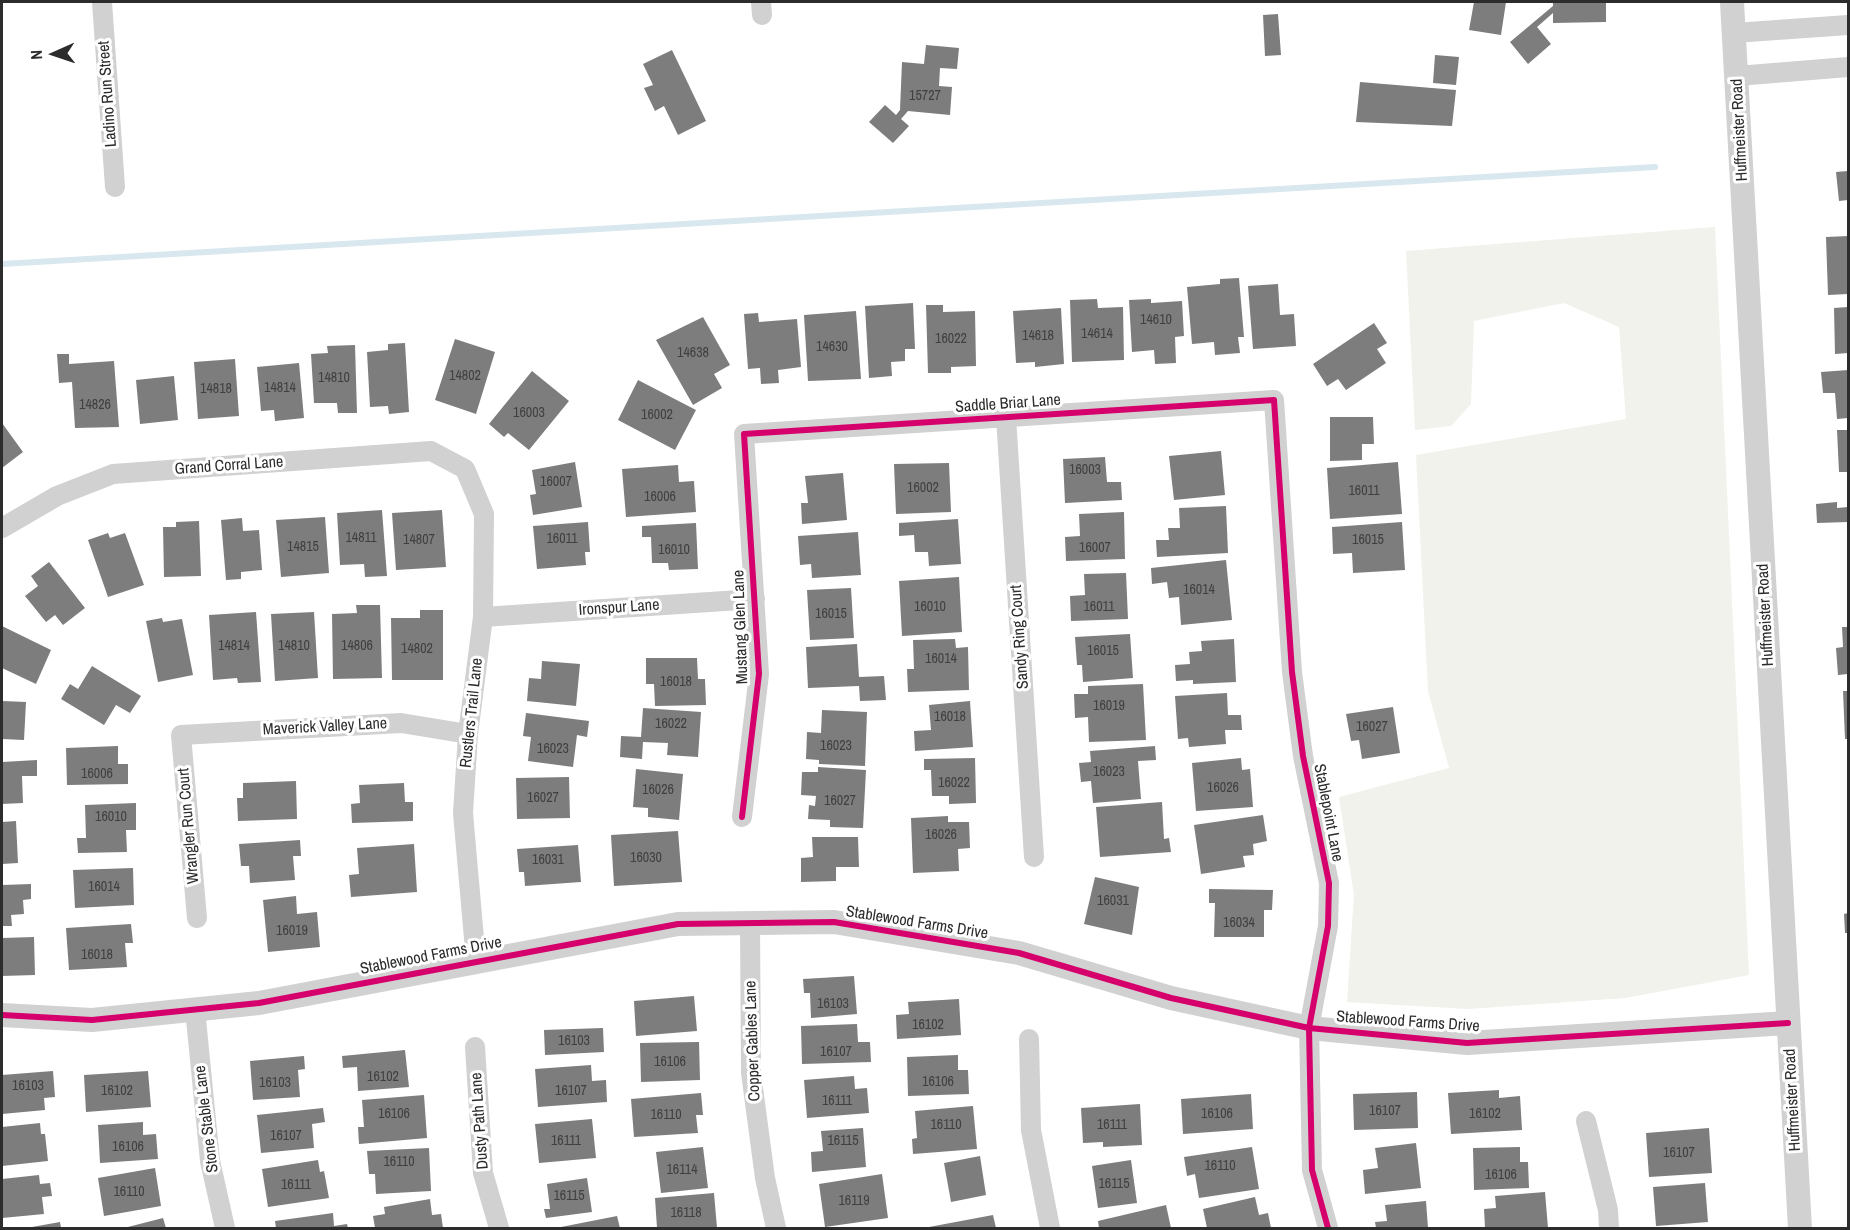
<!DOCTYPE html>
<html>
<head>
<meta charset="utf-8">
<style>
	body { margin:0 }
	#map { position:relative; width:1850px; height:1230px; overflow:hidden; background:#fff; font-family:"Archivo Narrow",sans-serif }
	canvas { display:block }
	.frame { position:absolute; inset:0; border:3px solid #2c2c2c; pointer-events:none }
	.north { position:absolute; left:24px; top:24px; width:60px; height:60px; -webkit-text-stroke:4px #fff; paint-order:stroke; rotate:267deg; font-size:16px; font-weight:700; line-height:24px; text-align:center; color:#2c2c2c }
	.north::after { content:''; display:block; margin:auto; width:21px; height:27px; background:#2c2c2c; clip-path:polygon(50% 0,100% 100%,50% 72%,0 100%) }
</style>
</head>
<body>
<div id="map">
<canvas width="1850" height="1230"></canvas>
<div class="frame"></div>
<div class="north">N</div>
</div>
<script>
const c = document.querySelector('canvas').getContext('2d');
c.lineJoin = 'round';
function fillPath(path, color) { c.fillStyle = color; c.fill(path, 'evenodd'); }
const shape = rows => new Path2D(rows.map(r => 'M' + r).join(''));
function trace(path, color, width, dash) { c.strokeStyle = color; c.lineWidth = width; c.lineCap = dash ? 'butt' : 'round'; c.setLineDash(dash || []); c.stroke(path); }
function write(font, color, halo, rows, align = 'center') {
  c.font = font + ' "Archivo Narrow",sans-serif'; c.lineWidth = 6; c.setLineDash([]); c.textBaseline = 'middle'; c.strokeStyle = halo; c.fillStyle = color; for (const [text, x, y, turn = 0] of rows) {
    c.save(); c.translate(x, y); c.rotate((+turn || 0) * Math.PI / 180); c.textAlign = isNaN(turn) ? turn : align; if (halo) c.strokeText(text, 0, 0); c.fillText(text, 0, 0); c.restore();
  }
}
const green = shape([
	[1715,227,1749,975,1625,998,1468,1009,1347,1002,1354,895,1339,797,1449,768,1428,691,1416,455,1626,419,1619,327,1564,303,1474,321,1471,404,1451,426,1415,430,1406,251]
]);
const stream = shape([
	[2,264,1655,167]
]);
const building = shape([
	[1474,2,1506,2,1501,35,1469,30],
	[1553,2,1606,2,1606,22,1553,23,1553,13,1537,27,1551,44,1528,64,1510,42,1553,6],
	[1278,14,1281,55,1265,56,1263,15],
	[926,45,959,48,957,69,940,68,939,86,952,87,950,115,908,111,901,119,909,126,893,143,869,122,885,105,896,115,900,110,902,62,924,64],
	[672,50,706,121,678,135,664,106,655,111,644,88,653,85,643,64],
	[1435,55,1459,57,1456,85,1433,83],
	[1360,82,1456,90,1452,126,1356,122],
	[1848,171,1848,200,1839,201,1836,172],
	[1848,236,1848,294,1828,295,1826,237],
	[1239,278,1244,337,1238,337,1240,353,1215,355,1214,342,1192,344,1187,287,1220,284,1220,279],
	[1278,284,1280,315,1294,314,1296,346,1253,349,1248,286],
	[1097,299,1098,308,1123,307,1124,360,1072,362,1070,300],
	[1151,299,1151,303,1182,301,1184,336,1175,337,1176,363,1155,364,1154,350,1132,352,1129,300],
	[913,303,915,349,905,349,905,361,891,362,892,376,869,378,865,306],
	[926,305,943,305,943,312,975,311,976,366,951,367,951,373,928,373],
	[1848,307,1848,353,1835,354,1834,308],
	[1061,308,1064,364,1035,367,1035,362,1016,363,1013,311],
	[856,311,861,379,808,381,804,315],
	[758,313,759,322,797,319,801,367,778,370,779,383,761,384,760,368,748,369,744,314],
	[703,317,730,365,714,374,722,388,693,405,656,340],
	[1374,323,1387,343,1377,349,1386,363,1346,390,1338,379,1327,386,1313,364],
	[455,339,495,352,476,414,435,400],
	[405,343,409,412,389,414,388,406,370,407,367,352,388,350,388,344],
	[355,345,357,413,338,413,337,403,314,403,311,354,328,353,327,346],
	[57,354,69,354,69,364,114,361,119,427,75,428,72,382,59,383],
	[235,359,239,416,198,419,194,362],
	[299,363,304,418,275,421,274,410,261,411,257,367],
	[1848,370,1848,418,1837,419,1835,393,1823,393,1821,372],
	[532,371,569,401,529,450,508,433,504,437,489,424],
	[174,376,178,420,140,424,136,380],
	[638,380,696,410,675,450,618,420],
	[1330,417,1373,417,1374,444,1362,444,1362,460,1330,461],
	[2,423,23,452,2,468],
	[1837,430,1848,430,1848,472,1839,472],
	[1221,451,1225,495,1174,500,1169,456],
	[1105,457,1107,482,1121,482,1122,500,1065,503,1063,459],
	[575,462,582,507,533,515,530,495,536,494,532,470],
	[1398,462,1402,514,1330,519,1327,468],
	[949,463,951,512,896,514,894,464],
	[678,465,679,482,694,481,696,512,626,517,622,469],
	[843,473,847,520,802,524,801,503,808,503,805,476],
	[1837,502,1837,508,1848,507,1848,522,1817,523,1816,504],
	[1226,506,1228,553,1157,557,1156,540,1169,540,1168,528,1180,528,1179,508],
	[382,510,387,576,365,577,364,564,340,565,337,513],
	[442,510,446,567,396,570,392,513],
	[1124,512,1125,559,1066,561,1065,537,1080,536,1079,514],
	[325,517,329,573,281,577,276,520],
	[242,518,243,531,259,530,262,570,241,572,241,579,226,580,221,520],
	[958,519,961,564,929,566,928,552,915,552,914,535,899,536,899,523],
	[199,521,201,576,164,577,163,527,176,527,176,522],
	[588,522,590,552,585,552,586,565,537,569,533,526],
	[1402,522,1405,570,1353,573,1352,553,1333,554,1332,527],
	[696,523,698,569,669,570,668,563,652,563,651,537,642,537,642,526],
	[858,532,861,575,812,578,811,564,800,565,798,536],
	[108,533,110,538,125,533,144,585,108,597,88,540],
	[1226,560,1232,620,1181,625,1179,597,1169,598,1167,582,1152,584,1151,568],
	[49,562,85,608,63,625,55,615,46,622,25,596,38,586,31,576],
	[1126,573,1128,619,1071,621,1070,596,1085,595,1084,574],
	[959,577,962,632,902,636,899,581],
	[851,588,854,638,810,640,807,590],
	[356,605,380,605,382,678,333,679,332,614,357,613],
	[420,610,443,610,443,680,392,680,391,618,420,618],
	[256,612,261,682,238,683,237,678,213,680,209,615],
	[314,612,318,678,275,681,271,614],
	[162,618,163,622,182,619,193,675,158,682,146,621],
	[2,626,51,650,36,684,2,668],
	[1842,627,1848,627,1848,674,1838,675,1836,648,1843,647],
	[1130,634,1133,678,1083,682,1082,665,1077,665,1075,637],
	[955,639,956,648,968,647,969,690,908,692,907,669,914,669,913,640],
	[1234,639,1236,682,1193,684,1193,680,1176,681,1175,665,1190,664,1189,652,1202,651,1201,641],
	[857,644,859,677,884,676,886,700,860,701,859,686,808,688,806,647],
	[646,658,697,658,698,679,705,679,706,705,655,706,654,684,646,684],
	[542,661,580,664,576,706,527,701,529,678,541,679],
	[92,666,141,696,130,713,116,705,104,725,61,699,70,684,78,689],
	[1143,684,1146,740,1089,742,1088,717,1075,718,1074,694,1088,694,1088,686],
	[1843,691,1848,691,1848,739,1845,739],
	[1227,693,1228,715,1241,715,1242,730,1225,730,1226,744,1189,747,1188,738,1178,739,1175,696],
	[2,701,26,702,24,740,2,739],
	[970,701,973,747,915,751,914,731,931,730,929,705],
	[1393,707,1400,753,1362,759,1359,740,1351,741,1346,714],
	[643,708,701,712,698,757,667,755,668,743,643,742,642,759,620,757,621,736,641,737],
	[822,710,867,712,865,766,819,764,819,760,806,759,807,732,821,733],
	[526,713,589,721,587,737,577,735,573,767,528,761,531,737,523,736],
	[118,746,118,764,128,764,128,784,67,785,66,748],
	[1155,746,1156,760,1138,761,1141,799,1093,803,1091,781,1081,782,1079,763,1091,762,1090,751],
	[975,758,976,803,949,804,949,796,932,796,931,770,924,770,924,759],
	[1241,758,1242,770,1250,769,1253,807,1196,811,1192,763],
	[37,760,37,776,22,776,23,803,2,804,2,762],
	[818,767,866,770,863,828,830,827,830,820,808,819,809,805,815,806,816,796,801,795,802,772,818,772],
	[636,769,683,774,679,820,648,817,648,808,633,807],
	[569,777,570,818,517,819,516,778],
	[296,781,297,819,238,821,237,798,243,798,243,783],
	[404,783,405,802,413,802,413,821,352,823,351,804,360,803,359,785],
	[1162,802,1164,839,1169,838,1171,852,1100,857,1096,807],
	[136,803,136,830,126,830,127,852,78,853,77,838,86,838,85,805],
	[1263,815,1267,841,1253,844,1254,855,1243,856,1245,867,1201,874,1194,825],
	[948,816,948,822,969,822,970,848,958,849,959,871,913,873,911,818],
	[16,821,18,863,2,864,2,822],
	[678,831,682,882,614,886,611,835],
	[812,837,858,837,859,867,836,867,836,881,801,882,801,858,813,857],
	[300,840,301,856,293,856,295,880,250,883,249,866,241,866,239,844],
	[414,844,417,892,351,897,349,875,359,874,357,848],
	[578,845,581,882,525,886,524,872,519,872,517,849],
	[133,868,134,905,75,908,73,870],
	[1095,877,1139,887,1132,935,1084,924],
	[31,884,31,899,23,900,24,914,11,915,12,926,2,926,2,885],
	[1209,889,1273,890,1272,910,1264,910,1264,937,1214,937,1215,903,1209,903],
	[296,896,297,914,317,912,320,947,268,952,263,900],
	[1848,913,1848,933,1845,933,1844,914],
	[131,924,133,943,125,943,127,967,69,970,66,928],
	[34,937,35,975,2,976,2,938],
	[854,976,857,1014,811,1018,810,993,804,993,803,979],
	[694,996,697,1031,636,1036,634,1001],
	[959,999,961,1035,897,1039,896,1015,909,1014,908,1002],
	[857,1024,858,1042,870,1042,871,1062,802,1064,801,1026],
	[603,1028,604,1052,545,1055,544,1030],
	[699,1042,700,1080,641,1082,640,1043],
	[405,1050,409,1087,358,1091,357,1067,343,1068,342,1056],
	[958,1055,958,1070,968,1070,969,1094,908,1096,907,1057],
	[304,1056,305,1069,298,1070,300,1097,253,1100,250,1061],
	[591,1065,592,1081,606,1080,607,1102,538,1107,535,1069],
	[53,1071,55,1097,44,1098,45,1110,2,1114,2,1075],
	[148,1071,151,1107,86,1112,84,1075],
	[854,1076,855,1089,867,1088,869,1113,807,1118,804,1080],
	[1499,1090,1499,1098,1520,1096,1522,1130,1451,1134,1448,1093],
	[1417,1092,1418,1128,1354,1130,1353,1094],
	[701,1093,703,1115,696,1115,698,1133,634,1137,631,1099],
	[1251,1094,1253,1129,1183,1134,1181,1099],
	[424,1095,427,1138,359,1144,358,1127,364,1127,362,1100],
	[1140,1104,1142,1145,1103,1147,1103,1142,1083,1143,1081,1108],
	[973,1106,977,1149,913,1154,912,1139,917,1138,915,1111],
	[323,1108,325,1122,312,1124,314,1148,261,1153,257,1115],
	[592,1119,596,1158,539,1163,535,1124],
	[143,1122,143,1135,156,1134,158,1159,100,1163,98,1125],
	[40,1123,41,1134,45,1134,48,1161,2,1166,2,1127],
	[863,1128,866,1167,812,1172,811,1152,823,1151,821,1131],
	[1709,1128,1712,1173,1649,1177,1646,1133],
	[1416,1143,1421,1188,1365,1194,1363,1170,1378,1168,1375,1148],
	[703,1147,708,1188,661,1193,656,1152],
	[1252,1147,1259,1189,1199,1198,1195,1174,1187,1176,1184,1157],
	[1520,1147,1520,1162,1528,1162,1529,1188,1474,1190,1473,1148],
	[429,1148,431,1191,376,1194,375,1174,369,1174,367,1151],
	[980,1156,986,1195,951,1202,944,1163],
	[318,1160,320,1172,324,1171,329,1198,268,1207,262,1169],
	[1131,1160,1137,1203,1098,1208,1092,1166],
	[155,1168,161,1206,104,1216,98,1178],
	[882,1174,888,1218,825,1227,819,1184],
	[39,1175,40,1184,50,1183,52,1196,42,1197,44,1214,2,1218,2,1179],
	[587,1178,592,1212,546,1218,544,1209,550,1209,547,1184],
	[1705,1183,1708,1222,1656,1226,1653,1187],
	[1545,1192,1548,1228,1485,1228,1484,1209,1496,1208,1495,1196],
	[714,1193,717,1228,657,1228,655,1198],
	[1255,1197,1259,1215,1268,1213,1271,1228,1207,1228,1203,1209],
	[430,1199,432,1215,441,1214,443,1228,375,1228,373,1216,385,1214,384,1207],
	[1426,1201,1428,1228,1376,1228,1375,1222,1387,1221,1385,1205],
	[1166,1205,1171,1228,1099,1228,1098,1221],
	[333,1213,334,1226,347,1224,348,1228,276,1228,275,1221],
	[993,1215,996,1228,929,1228,929,1227],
	[617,1216,620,1228,562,1228,561,1227],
	[163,1218,166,1228,124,1228],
	[60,1222,61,1228,32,1228,32,1227]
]);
const minor = shape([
	[102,2,115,187],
	[761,2,762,15],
	[1734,33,1848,25],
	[1737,76,1848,67],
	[1006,417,1034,857],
	[2,528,57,496,113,474,431,451,465,469,484,514,483,617,468,734,463,813,476,961],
	[483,617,755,599],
	[742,817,759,674,744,434,1274,400,1292,672,1303,756,1329,883,1328,926,1309,1028,1312,1170,1328,1228],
	[197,918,181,735,401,723,468,734],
	[750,923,751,1073,765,1178,776,1228],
	[195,1009,210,1161,225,1228],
	[1029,1039,1031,1130,1050,1228],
	[475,1047,483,1173,499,1228],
	[1586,1121,1608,1210,1609,1228]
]);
const tertiary = shape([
	[1732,2,1800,1228],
	[2,1015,92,1020,259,1003,678,924,834,922,1019,953,1171,998,1309,1028,1467,1043,1788,1023]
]);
const cycleway = shape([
	[742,817,759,674,744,434,1274,400,1292,672,1303,756,1329,883,1328,926,1309,1028,1312,1170,1328,1228],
	[2,1015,92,1020,259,1003,678,924,834,922,1019,953,1171,998,1309,1028,1467,1043,1788,1023]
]);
const numberNames = [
	["15727",925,96],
	["14610",1156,320],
	["14614",1097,334],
	["14618",1038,336],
	["16022",951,339],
	["14630",832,347],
	["14638",693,353],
	["14802",465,376],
	["14810",334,378],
	["14814",280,388],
	["14818",216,389],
	["14826",95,405],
	["16003",529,413],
	["16002",657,415],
	["16003",1085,470],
	["16007",556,482],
	["16002",923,488],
	["16011",1364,491],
	["16006",660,497],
	["14811",361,538],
	["16011",562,539],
	["14807",419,540],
	["16015",1368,540],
	["14815",303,547],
	["16007",1095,548],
	["16010",674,550],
	["16014",1199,590],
	["16010",930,607],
	["16011",1099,607],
	["16015",831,614],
	["14814",234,646],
	["14810",294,646],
	["14806",357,646],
	["14802",417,649],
	["16015",1103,651],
	["16014",941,659],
	["16018",676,682],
	["16019",1109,706],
	["16018",950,717],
	["16022",671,724],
	["16027",1372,727],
	["16023",836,746],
	["16023",553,749],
	["16023",1109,772],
	["16006",97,774],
	["16022",954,783],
	["16026",1223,788],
	["16026",658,790],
	["16027",543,798],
	["16027",840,801],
	["16010",111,817],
	["16026",941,835],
	["16030",646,858],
	["16031",548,860],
	["16014",104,887],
	["16031",1113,901],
	["16034",1239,923],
	["16019",292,931],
	["16018",97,955],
	["16103",833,1004],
	["16102",928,1025],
	["16103",574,1041],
	["16107",836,1052],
	["16106",670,1062],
	["16102",383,1077],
	["16106",938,1082],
	["16103",275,1083],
	["16103",28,1086],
	["16102",117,1091],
	["16107",571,1091],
	["16111",837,1101],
	["16107",1385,1111],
	["16106",394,1114],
	["16106",1217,1114],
	["16102",1485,1114],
	["16110",666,1115],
	["16110",946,1125],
	["16111",1112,1125],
	["16107",286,1136],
	["16111",566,1141],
	["16115",843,1141],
	["16106",128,1147],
	["16107",1679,1153],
	["16110",399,1162],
	["16110",1220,1166],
	["16114",682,1170],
	["16106",1501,1175],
	["16115",1114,1184],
	["16111",296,1185],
	["16110",129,1192],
	["16115",569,1196],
	["16119",854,1201],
	["16118",686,1213]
];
const streetNames = [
	["Ladino Run Street",108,94,-94],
	["Huffmeister Road",1740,130,-93],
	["Saddle Briar Lane",1008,404,-4],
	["Grand Corral Lane",229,466,-4],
	["Ironspur Lane",619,608,-4],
	["Huffmeister Road",1766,615,-93],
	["Mustang Glen Lane",741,627,-92],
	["Sandy Ring Court",1020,637,-94],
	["Rustlers Trail Lane",472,713,-84],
	["Maverick Valley Lane",325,727,-3],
	["Stablepoint Lane",1328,813,79],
	["Wrangler Run Court",189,826,-95],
	["Stablewood Farms Drive",917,923,9],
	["Stablewood Farms Drive",431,956,-11],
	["Stablewood Farms Drive",1408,1022,4],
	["Copper Gables Lane",753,1041,-92],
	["Huffmeister Road",1793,1100,-93],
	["Stone Stable Lane",207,1119,-97],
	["Dusty Path Lane",480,1121,-94]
];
fillPath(green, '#f0f2eb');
trace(stream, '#d8e8ee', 6);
fillPath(building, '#7d7d7d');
trace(minor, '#d1d1d1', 20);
trace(tertiary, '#d1d1d1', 24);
trace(cycleway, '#d6006c', 6);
write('14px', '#404040', null, numberNames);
write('16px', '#2c2c2c', '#fff', streetNames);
</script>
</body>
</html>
